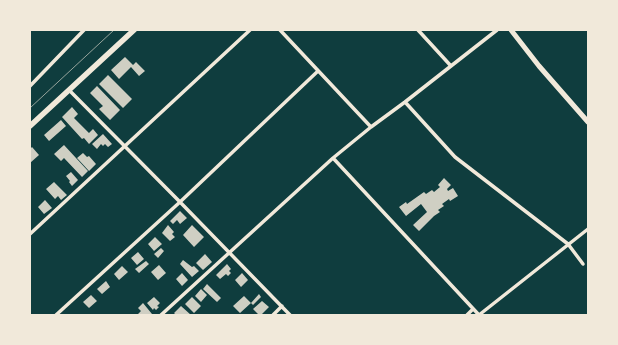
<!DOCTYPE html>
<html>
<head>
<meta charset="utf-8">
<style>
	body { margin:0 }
	#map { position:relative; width:618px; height:345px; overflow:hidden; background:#0f3d3e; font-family:Spectral,serif }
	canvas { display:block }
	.frame { position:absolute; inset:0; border:31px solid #f1e9da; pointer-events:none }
</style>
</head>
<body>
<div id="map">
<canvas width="618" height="345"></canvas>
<div class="frame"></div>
</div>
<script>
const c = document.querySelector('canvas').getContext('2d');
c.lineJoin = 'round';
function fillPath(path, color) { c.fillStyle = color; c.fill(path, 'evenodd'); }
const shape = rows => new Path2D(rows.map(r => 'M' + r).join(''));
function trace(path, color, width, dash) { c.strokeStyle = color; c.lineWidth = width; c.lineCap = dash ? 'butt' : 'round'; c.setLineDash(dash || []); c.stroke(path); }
const building = shape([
	[125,57,133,65,136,62,145,71,139,76,131,67,119,79,111,70],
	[108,75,132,99,123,108,99,84],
	[97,86,120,110,110,120,99,109,103,106,90,93],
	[72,107,78,114,74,118,89,133,93,129,98,135,89,144,84,138,82,139,62,117],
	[61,120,66,126,49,141,44,135],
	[103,134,112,144,108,147,105,144,103,146,101,144,97,149,92,144],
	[64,145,88,171,82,177,64,158,61,161,54,154],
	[32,147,39,155,30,163,30,149],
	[83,153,87,157,89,156,96,164,89,171,77,158],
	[71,172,78,180,72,186,69,182,70,181,66,176],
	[444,178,451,185,447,189,448,191,453,188,458,196,450,201,449,199,442,204,444,206,438,210,440,212,434,216,419,231,413,225,427,212,421,204,406,216,399,207,406,202,407,204,424,192,426,194,432,190,434,192,440,187,438,185],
	[54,182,67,195,61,200,58,196,55,199,46,189],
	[45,200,52,208,44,214,38,207],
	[180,211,187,218,180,224,177,220,173,224,170,221],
	[168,225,174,232,172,234,175,237,170,241,162,233],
	[192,225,204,237,194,247,183,235],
	[155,237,162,244,154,251,148,244],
	[161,248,164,251,158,258,154,254],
	[138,252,144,259,137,265,131,258],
	[205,254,212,262,203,270,196,263],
	[183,260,192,267,194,266,199,271,192,277,180,264],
	[146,261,149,264,139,273,135,269],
	[227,264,231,269,229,271,231,273,228,276,226,274,220,279,216,275],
	[159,265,166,273,158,280,151,272],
	[122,266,128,272,119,280,114,274],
	[182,273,188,280,182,286,176,279],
	[242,273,248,280,241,287,235,280],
	[106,281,110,287,102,294,97,289],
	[207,284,221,298,217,302,203,289],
	[201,289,207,295,201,302,195,296],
	[259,294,261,297,253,305,251,303,240,313,233,306,244,296,251,303],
	[91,295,97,301,89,308,83,302],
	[154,297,160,303,157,306,159,307,156,310,154,308,153,310,147,303],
	[192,297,201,306,194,313,185,304],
	[262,301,269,307,261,315,259,315,253,309],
	[143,303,152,314,151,315,140,315,138,314,141,311,138,308],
	[181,306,191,315,176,315,174,313]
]);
const minor = shape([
	[280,30,371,127],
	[418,30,451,66],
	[30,86,84,30],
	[69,90,180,202,290,315],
	[405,102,455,157,568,244,583,264],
	[333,158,479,315],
	[30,234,250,30],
	[56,315,180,202,318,71],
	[161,315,333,158,371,127,405,102,497,30],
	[273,315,282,306],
	[467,315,473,309],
	[479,315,588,229]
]);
const secondary = shape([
	[511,30,539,66,588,122]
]);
const primary = shape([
	[30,126,134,30]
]);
const tram = shape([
	[30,108,114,30]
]);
fillPath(building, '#cfcfc3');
trace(minor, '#f1e9da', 3.5);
trace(secondary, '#f1e9da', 5);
trace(primary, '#f1e9da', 5.5);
trace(tram, '#97a49c', 1);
</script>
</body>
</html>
